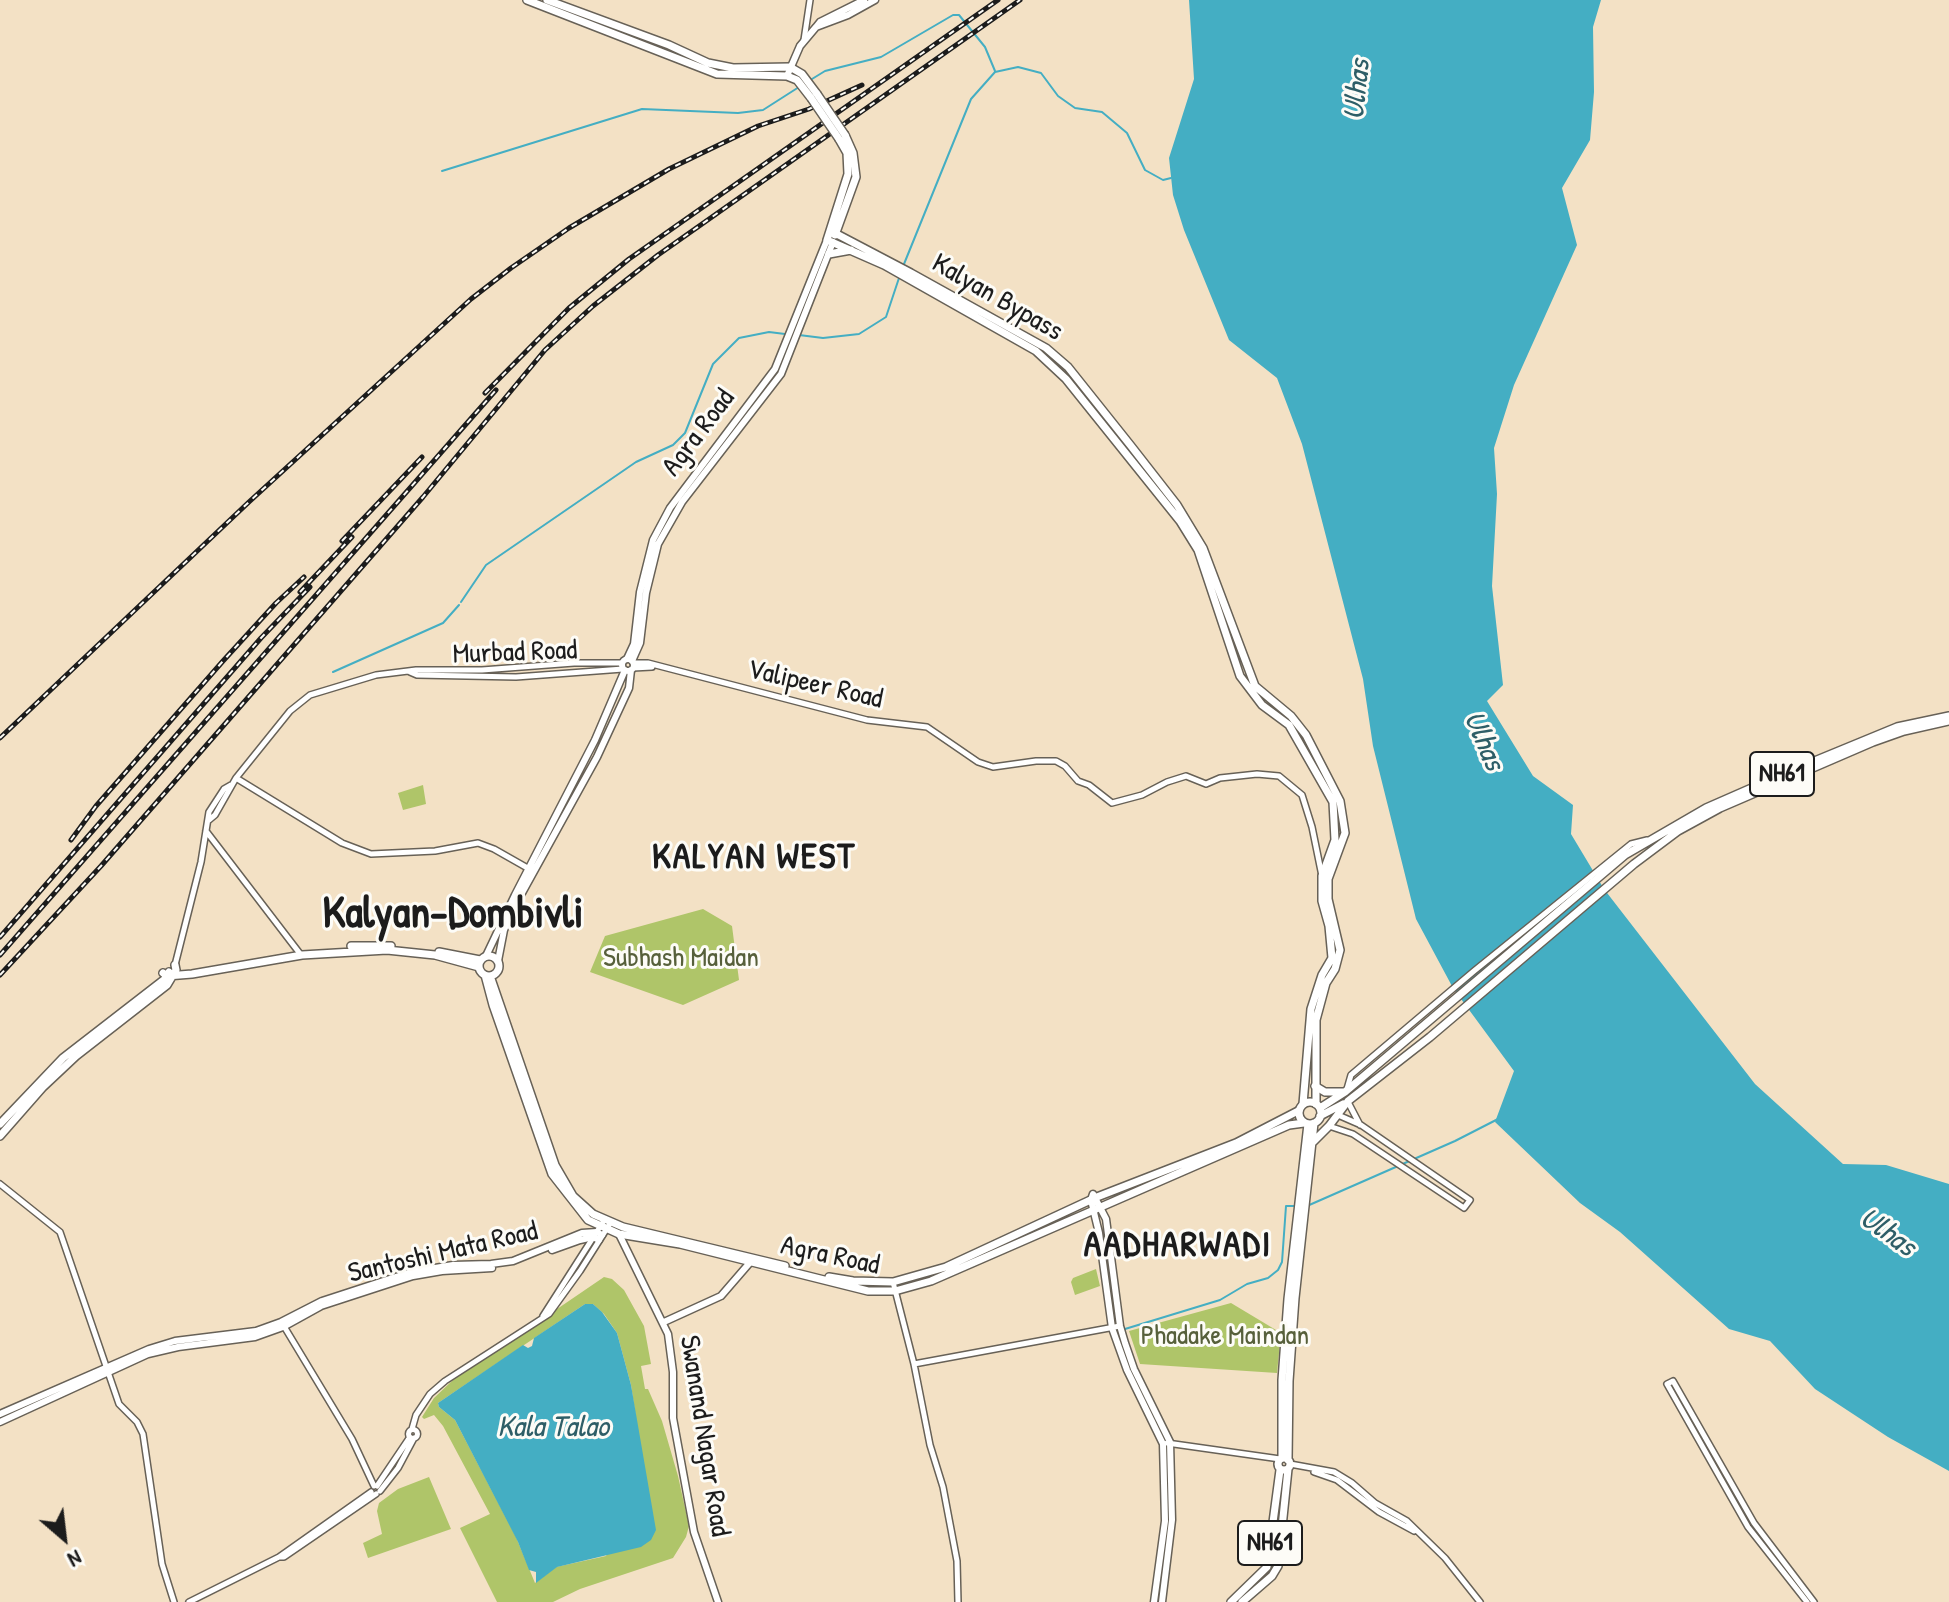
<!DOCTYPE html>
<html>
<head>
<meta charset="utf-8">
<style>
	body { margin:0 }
	#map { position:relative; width:1949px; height:1602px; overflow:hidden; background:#f3e1c5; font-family:"Patrick Hand",sans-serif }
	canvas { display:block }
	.north { position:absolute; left:24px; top:1498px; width:80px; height:80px; -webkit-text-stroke:6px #fdfcf7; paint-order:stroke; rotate:152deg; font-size:22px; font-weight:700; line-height:32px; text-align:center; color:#1c1c1c }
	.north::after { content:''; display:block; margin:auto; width:28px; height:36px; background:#1c1c1c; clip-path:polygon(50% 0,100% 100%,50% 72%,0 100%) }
</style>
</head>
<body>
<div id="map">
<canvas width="1949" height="1602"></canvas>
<div class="north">N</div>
</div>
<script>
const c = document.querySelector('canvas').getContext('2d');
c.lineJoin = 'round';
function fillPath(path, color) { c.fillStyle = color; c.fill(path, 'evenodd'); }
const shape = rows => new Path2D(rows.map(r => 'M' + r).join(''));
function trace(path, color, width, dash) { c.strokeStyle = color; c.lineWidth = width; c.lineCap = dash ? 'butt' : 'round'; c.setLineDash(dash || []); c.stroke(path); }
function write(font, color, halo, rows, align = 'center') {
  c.font = font + ' "Patrick Hand",sans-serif'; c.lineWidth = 6; c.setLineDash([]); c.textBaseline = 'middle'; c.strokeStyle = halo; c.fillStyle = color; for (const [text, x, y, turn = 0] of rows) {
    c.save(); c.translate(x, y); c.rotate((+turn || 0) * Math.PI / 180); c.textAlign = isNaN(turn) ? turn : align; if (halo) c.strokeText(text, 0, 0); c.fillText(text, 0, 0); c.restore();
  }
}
const green = shape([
	[423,785,426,804,403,810,398,793],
	[703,909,732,926,739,980,683,1005,590,972,605,936],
	[1096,1269,1100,1286,1075,1295,1071,1282,1073,1278],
	[604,1277,612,1279,624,1290,644,1326,651,1364,641,1366,645,1389,648,1389,662,1421,678,1476,689,1526,686,1537,673,1558,580,1589,553,1602,497,1602,460,1528,490,1514,443,1426,434,1415,424,1419,422,1417,434,1398,453,1380],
	[585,1304,593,1304,604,1314,617,1333,631,1385,645,1478,606,1556,556,1567,535,1583,516,1537,455,1420,439,1407,438,1403],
	[1231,1303,1281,1333,1277,1373,1140,1364,1129,1331],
	[429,1477,451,1529,368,1558,363,1543,382,1534,377,1511,379,1503,398,1489]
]);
const water = shape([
	[1189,0,1601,0,1593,27,1594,92,1590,140,1562,188,1577,245,1514,385,1494,448,1497,494,1492,586,1503,685,1487,701,1533,776,1573,805,1571,834,1604,889,1755,1084,1843,1164,1886,1165,1949,1184,1949,1471,1888,1437,1815,1389,1770,1341,1729,1329,1620,1232,1580,1203,1495,1122,1514,1071,1453,988,1416,919,1373,746,1363,679,1302,444,1277,378,1229,340,1184,230,1173,195,1169,158,1194,79],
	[585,1304,593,1304,602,1312,617,1333,631,1385,656,1530,651,1540,641,1547,557,1567,536,1583,536,1572,529,1570,518,1542,455,1420,439,1407,438,1403,523,1345,528,1348,532,1346,534,1338]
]);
const stream = shape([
	[812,79,825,71,881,57,953,15,959,15,985,47,995,71],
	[442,171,642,109,738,113,763,110,799,87],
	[904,264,971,99,995,72,1018,67,1041,73,1058,96,1075,108,1102,112,1127,133,1145,170,1163,180,1171,178],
	[799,335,823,338,859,334,886,317,899,278],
	[461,602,486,565,636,462,673,445,685,433,713,364,739,338,769,332,785,334],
	[333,672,443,623,459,605],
	[1307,1206,1455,1141,1498,1119],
	[1125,1329,1220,1300,1247,1284,1268,1278,1278,1270,1282,1262,1286,1206,1297,1206]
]);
const tertiary = shape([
	[804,40,810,0],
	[633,663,648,663,867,720,927,727,978,762,993,767,1036,761,1056,761,1065,766,1078,781,1089,785,1112,803,1142,795,1167,782,1186,776,1206,784,1220,778,1257,774,1279,776,1302,795,1312,827,1322,876],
	[633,668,652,667],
	[410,672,417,675,516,677,623,669],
	[236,778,342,843,371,854,435,851,478,843,494,849,531,870],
	[209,820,215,815,236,778,290,711,310,695,376,675,416,670,482,670,574,663,622,663],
	[206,831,301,955],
	[175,965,201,862,209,812,224,789,231,785],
	[1347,1089,1351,1075,1474,971,1631,844,1647,840],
	[1348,1102,1360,1125],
	[1329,1126,1353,1134,1464,1208,1470,1200,1361,1125,1338,1115],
	[0,1184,60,1232,119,1404,137,1422,143,1434,162,1564,174,1602],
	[893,1282,914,1364,930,1445,943,1487,957,1561,958,1602],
	[543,1316,605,1219],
	[282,1323,352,1439,374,1486],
	[914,1364,1120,1326],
	[412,1429,416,1415,430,1394,445,1381,549,1314,580,1271,611,1222],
	'408.5 1434a4.5 4.5 0 1 1 9 0a4.5 4.5 0 1 1-9 0Z',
	[1167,1443,1280,1459],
	[1290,1464,1334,1472,1352,1483,1375,1503,1407,1521,1445,1558,1480,1602],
	[1314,1472,1337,1480,1379,1512,1414,1531],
	[377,1486,410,1437],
	[380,1491,398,1468,414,1438],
	[279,1557,371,1492],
	[189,1602,279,1557,284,1557,376,1494],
	[1807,1602,1748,1527,1667,1384,1673,1381,1754,1523,1814,1602]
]);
const secondary = shape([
	[864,0,820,22,816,27,848,15,875,0],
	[787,76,800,46,816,27],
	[627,659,634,644,640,592,653,540,670,508,775,369,827,240],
	'622 665a6 6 0 1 1 12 0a6 6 0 1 1-12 0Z',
	[632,661,640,643,646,593,658,544,682,502,781,374,833,242],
	[486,956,515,895,595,740,625,670],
	[498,961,504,930,512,911,597,757,629,688,631,670],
	[619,1234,668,1334,673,1372,673,1418,694,1532,718,1602],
	[552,1250,580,1240,593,1237,599,1240],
	[664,1322,721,1296,753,1259],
	[0,1414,149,1349,175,1341,256,1331,281,1322,322,1301,411,1272,453,1265,491,1264,513,1261,582,1233,597,1232,602,1235],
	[0,1422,148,1354,178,1347,255,1337,283,1327,321,1306,413,1276,442,1271,492,1268],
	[1154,1602,1165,1521,1163,1444,1127,1370,1112,1328,1099,1233,1091,1200,1093,1194,1106,1219,1120,1326,1125,1343,1134,1369,1170,1442,1172,1520,1162,1602]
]);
const primary = shape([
	[527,0,717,74,787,76,797,80,811,98],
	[547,0,669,45,708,63,733,68,790,67,802,74,817,94],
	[839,139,847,153,848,174,827,240,884,265,1036,351,1066,379,1180,521,1198,550,1240,676,1262,705,1289,725,1333,802,1335,840,1322,876,1322,901,1329,926,1332,958,1322,975,1311,1009,1303,1104],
	[831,231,911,273,1046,348,1068,367,1131,446,1177,505,1203,548,1255,686,1291,716,1306,735,1340,801,1345,833,1328,879,1328,899,1340,950,1335,969,1326,983,1316,1020,1316,1104],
	[835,235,856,177,853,153,845,135],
	[829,254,851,250],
	[351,946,391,946],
	[439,952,480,960],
	'479 966a10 10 0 1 1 20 0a10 10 0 1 1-20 0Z',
	[163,973,167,976,192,974,302,955,387,950,435,955,479,967],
	[485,975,493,1005,552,1174,588,1220,619,1234,680,1244,868,1291,895,1291,931,1281,1289,1125,1304,1123],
	[490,976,555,1165,573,1196,593,1214,623,1227,785,1266],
	[0,1124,63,1058,165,979,169,972],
	[0,1136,43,1087,76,1056,167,985,176,970,175,965],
	[829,1277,853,1281,893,1282,946,1267,1097,1197,1236,1143,1298,1111]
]);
const trunk = shape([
	[1315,1086,1325,1092,1343,1092],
	'1299 1113a11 11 0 1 1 22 0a11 11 0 1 1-22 0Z',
	[1320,1108,1345,1092,1625,855,1706,808,1795,769,1897,727,1949,716],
	[1320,1116,1343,1104],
	[1311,1144,1329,1126,1348,1101,1430,1037,1634,864,1678,831,1720,808,1873,742,1904,731,1949,721],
	'1278 1464a6 6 0 1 1 12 0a6 6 0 1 1-12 0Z',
	[1282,1458,1282,1380,1288,1299,1308,1124],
	[1288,1460,1289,1381,1295,1298,1314,1123],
	[1231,1602,1267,1567,1280,1470],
	[1242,1602,1272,1576,1278,1566,1288,1469]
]);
const rail = shape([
	[485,393,569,308,629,259,998,0],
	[342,541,422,457],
	[300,592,352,537],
	[0,738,250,501,471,299,511,268,569,228,669,169,758,126,809,109,862,85],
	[71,840,96,806,223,661,276,603,304,577],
	[0,937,261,638,310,587],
	[0,955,496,390],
	[0,975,101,866,423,497,545,350,593,306,658,255,1020,0]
]);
const primaryBridge = shape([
	[817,94,845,135],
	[811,98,839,139]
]);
const shields = [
	[1782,774,64],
	[1270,1543,64]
];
const shieldNames = [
	["NH61",1782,774],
	["NH61",1270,1543]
];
const streetNames = [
	["Kalyan Bypass",997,298,30],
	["Agra Road",699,433,-53],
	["Murbad Road",515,653,-2],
	["Valipeer Road",815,685,13],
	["Santoshi Mata Road",443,1253,-13],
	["Agra Road",830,1256,12],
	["Swanand Nagar Road",704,1436,81]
];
const parkNames = [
	["Subhash Maidan",681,959],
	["Phadake Maindan",1225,1337]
];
const waterNames = [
	["Ulhas",1358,90,-84],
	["Ulhas",1483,741,67],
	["Ulhas",1887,1233,36],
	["Kala Talao",553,1428]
];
const districtNames = [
	["KALYAN WEST",754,858],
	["AADHARWADI",1178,1246]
];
const townNames = [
	["Kalyan-Dombivli",453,915]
];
fillPath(green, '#afc569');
fillPath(water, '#44aec3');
trace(stream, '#44aec3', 2);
trace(tertiary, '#676157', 8);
trace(secondary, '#676157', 9);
trace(primary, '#676157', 10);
trace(trunk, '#676157', 10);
trace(tertiary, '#fff', 5);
trace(secondary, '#fff', 6);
trace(primary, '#fff', 7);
trace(trunk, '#fff', 7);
trace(rail, '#1c1c1c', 5);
trace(rail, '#fdfcf7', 2, [6]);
trace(primaryBridge, '#676157', 10, []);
trace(primaryBridge, '#fff', 7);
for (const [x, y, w] of shields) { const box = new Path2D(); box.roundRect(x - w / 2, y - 22, w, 44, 6); c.fillStyle = '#fdfcf7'; c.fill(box); trace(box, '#1c1c1c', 2); }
write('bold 26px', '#1c1c1c', null, shieldNames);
write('28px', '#1c1c1c', '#fdfcf7', streetNames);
write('28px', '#57603b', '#fdfcf7', parkNames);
write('italic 30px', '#2e5e67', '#fdfcf7', waterNames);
c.letterSpacing = '2px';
write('bold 36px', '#1c1c1c', '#fdfcf7', districtNames);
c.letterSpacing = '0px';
write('bold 44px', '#1c1c1c', '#fdfcf7', townNames);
</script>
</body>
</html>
